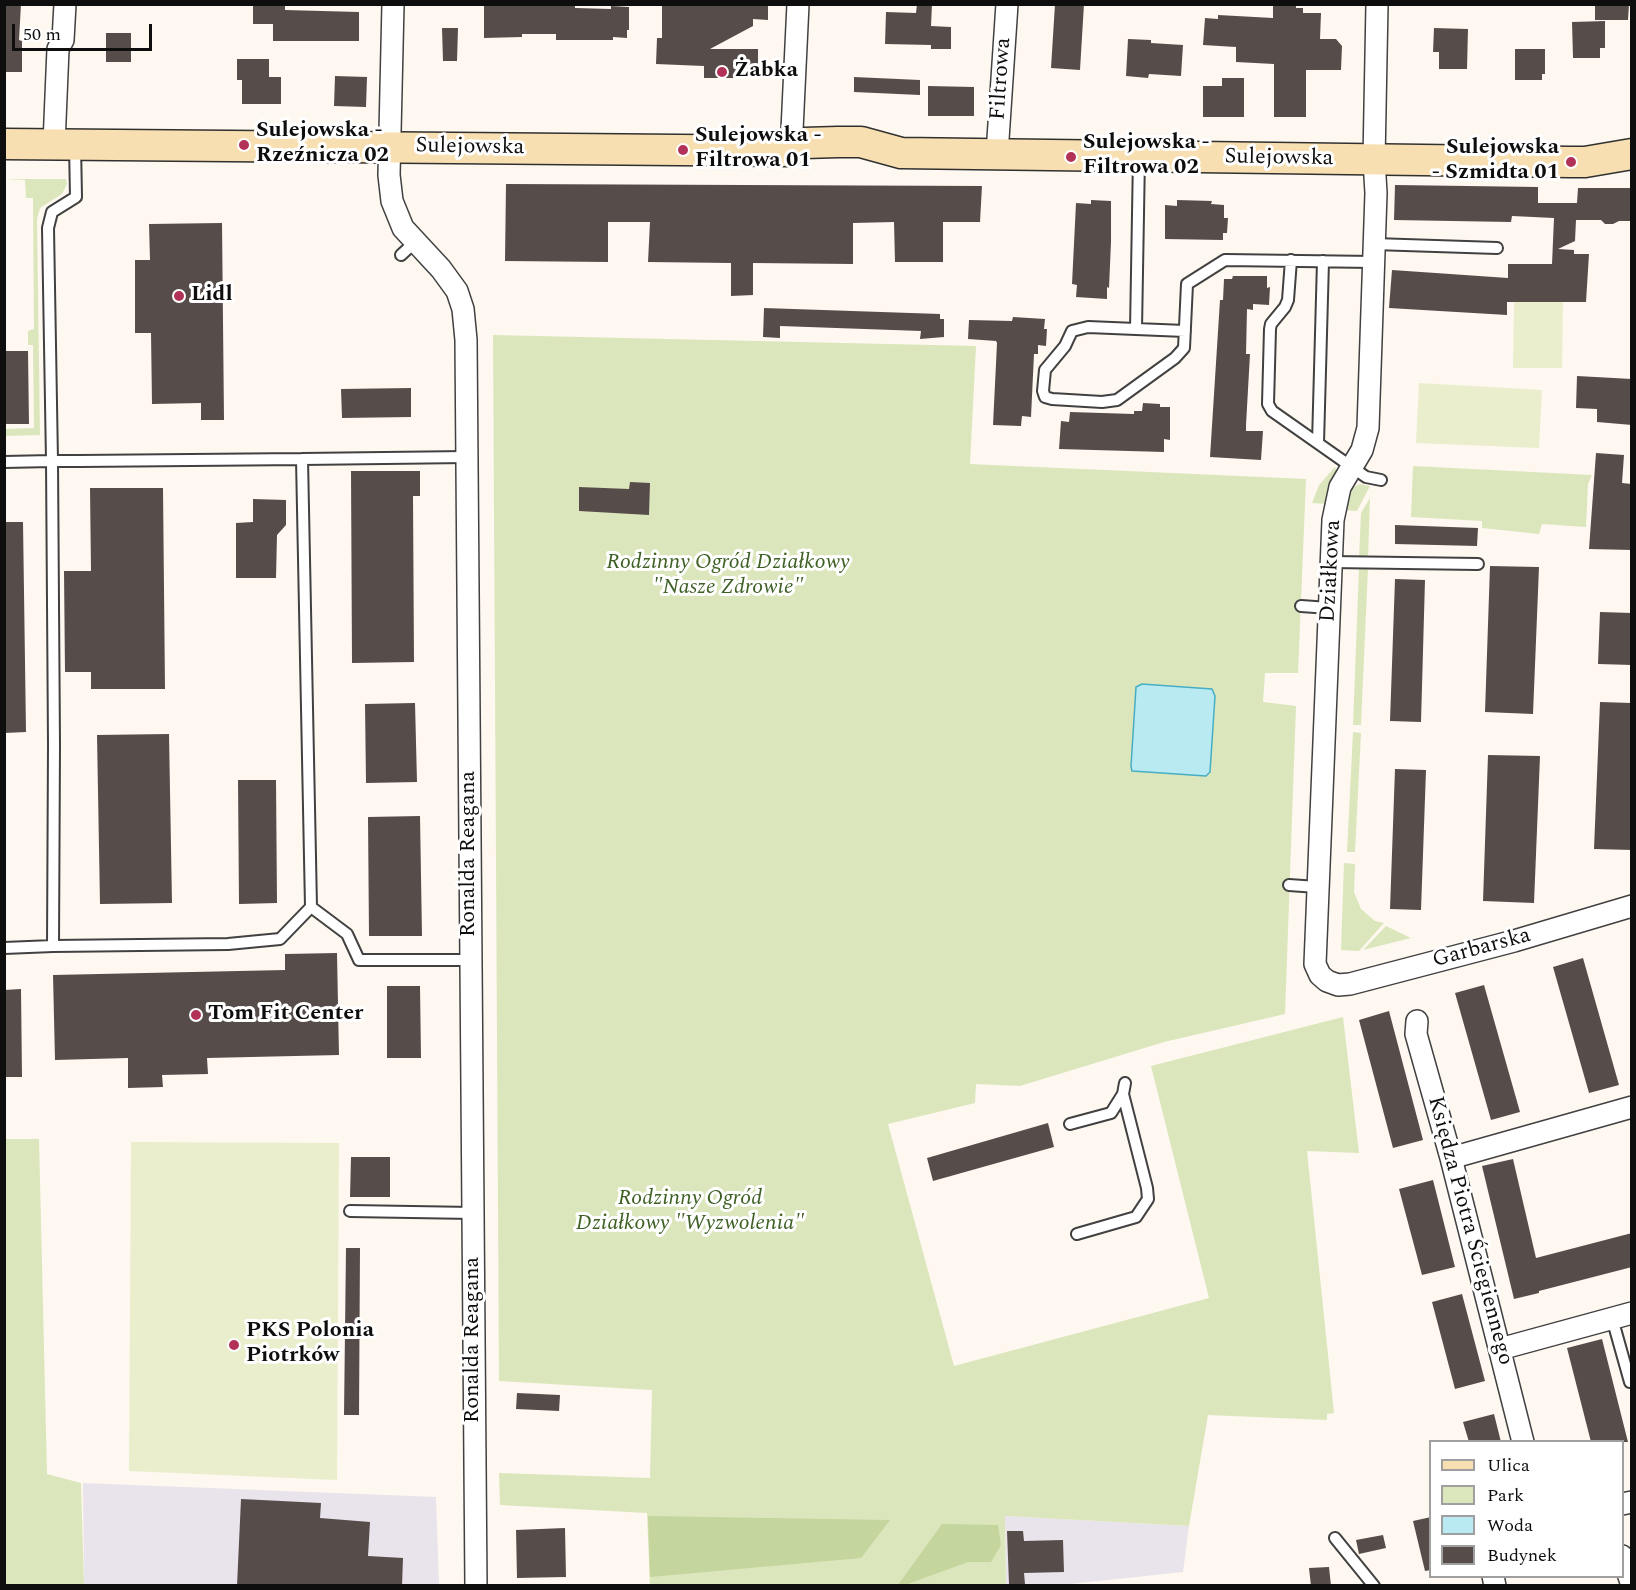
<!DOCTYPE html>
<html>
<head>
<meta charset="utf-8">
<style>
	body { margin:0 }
	#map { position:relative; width:1636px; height:1590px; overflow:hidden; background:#fef8f0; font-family:Spectral,serif }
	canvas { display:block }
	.frame { position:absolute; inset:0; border:6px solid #0e0e0e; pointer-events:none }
	.legend { position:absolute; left:1429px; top:1440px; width:195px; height:138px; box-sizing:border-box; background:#fff; border:2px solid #9f9f9f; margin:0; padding:8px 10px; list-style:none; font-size:18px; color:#0e0e0e }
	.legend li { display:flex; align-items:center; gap:12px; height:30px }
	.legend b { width:30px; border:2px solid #9f9f9f }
	.scale { position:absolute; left:12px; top:24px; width:140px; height:27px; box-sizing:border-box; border:3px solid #0e0e0e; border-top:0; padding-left:8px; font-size:18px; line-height:21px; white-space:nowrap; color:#0e0e0e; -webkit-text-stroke:4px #fff; paint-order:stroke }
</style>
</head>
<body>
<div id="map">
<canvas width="1636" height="1590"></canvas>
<div class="frame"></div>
<ul class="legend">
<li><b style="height:8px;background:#f8dfb1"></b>Ulica</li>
<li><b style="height:16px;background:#dce6bc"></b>Park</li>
<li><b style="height:16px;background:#b9e9f1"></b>Woda</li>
<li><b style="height:16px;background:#564d4b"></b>Budynek</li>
</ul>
<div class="scale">50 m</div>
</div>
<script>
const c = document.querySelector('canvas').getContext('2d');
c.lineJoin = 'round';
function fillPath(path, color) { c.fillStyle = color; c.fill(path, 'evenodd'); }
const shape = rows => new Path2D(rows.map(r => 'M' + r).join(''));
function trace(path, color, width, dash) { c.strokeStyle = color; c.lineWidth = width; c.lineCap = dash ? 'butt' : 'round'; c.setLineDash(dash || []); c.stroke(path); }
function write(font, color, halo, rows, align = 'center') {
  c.font = font + ' Spectral,serif'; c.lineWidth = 6; c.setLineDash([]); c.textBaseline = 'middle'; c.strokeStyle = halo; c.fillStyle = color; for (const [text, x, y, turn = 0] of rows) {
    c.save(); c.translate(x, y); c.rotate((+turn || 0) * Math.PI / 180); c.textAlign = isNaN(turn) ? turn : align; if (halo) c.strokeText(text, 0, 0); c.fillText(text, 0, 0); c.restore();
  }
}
const industrial = shape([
	[83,1483,436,1497,439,1585,84,1585],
	[1005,1516,1189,1526,1183,1572,1061,1585,1006,1585]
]);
const green = shape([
	[5,179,66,179,67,184,62,194,40,208,37,219,40,435,5,436,5,429,34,428,33,345,28,345,28,331,34,329,33,198,26,198,25,180],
	[493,335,976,346,970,464,1306,479,1298,673,1265,673,1263,702,1296,706,1285,1014,1164,1042,1020,1086,976,1084,975,1103,888,1124,954,1366,1209,1298,1151,1066,1343,1017,1359,1153,1307,1151,1334,1413,1327,1414,1327,1420,1208,1415,1189,1526,1005,1516,1006,1585,650,1586,647,1513,500,1505,499,1473,650,1478,652,1390,499,1381],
	[1413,466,1592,475,1588,484,1586,527,1542,524,1539,534,1482,528,1482,521,1411,517],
	[1335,467,1337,473,1326,504,1312,503,1319,485],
	[1360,484,1370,486,1357,511,1343,510,1347,495,1352,488],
	[1370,498,1368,559,1359,558,1361,513],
	[1359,568,1368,568,1361,725,1353,725],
	[1353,732,1361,733,1355,852,1347,852],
	[1344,863,1355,864,1354,892,1361,909,1375,921,1384,923,1359,951,1341,950],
	[1386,926,1411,938,1363,950],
	[5,1139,39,1139,47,1474,81,1483,84,1585,5,1585]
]);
const forest = shape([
	[648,1516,890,1520,861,1558,650,1577],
	[942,1524,998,1525,1001,1545,991,1562,968,1562,905,1585,898,1585]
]);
const pitch = shape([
	[1514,302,1563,302,1562,368,1513,368],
	[1419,383,1542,390,1539,448,1416,443],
	[131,1142,339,1143,337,1480,129,1471]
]);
const water = shape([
	[1142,684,1212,689,1215,696,1210,772,1206,776,1132,771,1131,766,1136,687,1142,684]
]);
const building = shape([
	[4,4,21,4,19,40,22,41,22,72,4,72],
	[253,4,285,4,285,10,359,12,359,41,273,41,273,24,253,24],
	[484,4,575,4,575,8,611,9,611,6,629,7,629,30,627,30,627,38,613,37,613,40,556,40,556,34,522,34,522,37,484,38],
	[662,4,768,4,768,20,753,19,753,26,710,49,758,49,758,78,704,78,704,66,656,64,657,38,662,38],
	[917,4,932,4,931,26,951,27,951,49,931,49,931,45,885,44,886,12,916,13],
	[1055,4,1084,4,1080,70,1051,68],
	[1273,4,1296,4,1296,8,1303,8,1303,13,1321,13,1320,39,1336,39,1342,46,1341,70,1306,70,1306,117,1274,117,1274,64,1236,62,1236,47,1203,45,1205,18,1218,19,1218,15,1273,18],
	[1595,4,1629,4,1628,20,1595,20],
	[1605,21,1605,48,1600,48,1600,58,1573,58,1572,22],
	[442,28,458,28,457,61,443,61],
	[1434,28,1468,29,1467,69,1439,69,1439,52,1433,52],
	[106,33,131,33,131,62,106,62],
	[1128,39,1151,40,1151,43,1183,45,1181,76,1149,74,1148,78,1126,76],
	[1515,49,1545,49,1545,74,1542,74,1542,80,1515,80],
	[237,59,269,59,269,77,281,77,281,104,242,104,242,80,237,80],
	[335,76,367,77,366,107,334,106],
	[854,77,920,80,920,95,854,92],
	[1222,78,1244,78,1244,117,1203,117,1203,86,1222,86],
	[928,86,974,87,974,116,928,116],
	[506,184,982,186,980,222,943,222,943,262,895,262,894,222,853,223,853,264,753,263,753,295,731,296,731,263,648,262,650,222,608,222,608,262,505,261],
	[1395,185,1538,187,1538,203,1577,203,1578,188,1632,188,1632,221,1619,221,1613,224,1605,224,1601,220,1576,220,1575,241,1558,249,1574,250,1574,254,1589,254,1586,302,1507,302,1507,315,1389,308,1392,270,1508,278,1508,264,1552,264,1554,218,1512,216,1511,222,1394,220],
	[1091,200,1111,201,1111,242,1109,288,1107,287,1107,299,1076,297,1077,285,1072,284,1076,203,1091,204],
	[1177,200,1212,201,1211,204,1224,205,1224,218,1228,218,1227,233,1223,233,1223,240,1165,239,1165,205,1177,206],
	[222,223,224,420,201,420,201,403,152,404,151,333,135,333,135,260,150,260,149,224],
	[1233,276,1267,276,1267,288,1270,287,1269,305,1253,304,1253,310,1247,309,1246,354,1250,354,1246,425,1246,431,1263,431,1261,460,1210,457,1220,300,1223,300,1224,279,1232,279],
	[764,308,940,314,940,319,944,319,944,337,920,339,921,331,780,326,780,338,763,337],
	[1013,317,1045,319,1044,329,1047,329,1046,346,1038,345,1038,354,1034,354,1031,417,1022,416,1021,426,993,425,997,343,996,341,968,339,969,320,1012,321],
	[4,351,28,351,29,424,4,424],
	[1577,376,1632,379,1632,425,1597,422,1597,409,1576,408],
	[411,388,411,417,342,418,341,389],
	[1143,403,1160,404,1160,407,1170,407,1170,440,1164,439,1164,452,1059,449,1061,421,1069,422,1070,412,1134,414,1134,411,1142,411],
	[1596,453,1624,455,1622,483,1632,484,1632,550,1589,549],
	[351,471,420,471,420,496,413,496,414,662,352,663],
	[630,482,650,483,649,515,579,511,579,487,629,489],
	[90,488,163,488,165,689,91,689,91,672,65,672,64,571,91,571],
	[253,499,286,500,286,525,277,535,276,578,236,578,236,523,253,522],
	[4,522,23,522,26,732,4,733],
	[1395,525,1478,528,1477,546,1395,544],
	[1490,566,1539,567,1533,714,1485,712],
	[1395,579,1425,580,1421,722,1390,721],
	[1600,612,1632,613,1632,665,1598,664],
	[1600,702,1632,703,1632,850,1594,849],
	[415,703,417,782,366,783,365,704],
	[169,734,172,903,100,904,97,735],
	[1488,755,1540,756,1534,903,1483,901],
	[1395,769,1426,770,1421,910,1390,909],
	[238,780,276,780,277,903,239,904],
	[420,816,422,936,369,936,368,817],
	[337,953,339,1055,207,1058,208,1074,162,1075,163,1087,128,1088,128,1058,55,1060,53,975,285,970,285,954],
	[1583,958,1619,1085,1589,1093,1553,967],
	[1484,985,1520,1112,1491,1120,1455,993],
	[387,986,420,986,421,1058,387,1058],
	[21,989,22,1077,4,1077,4,990],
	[1389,1011,1423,1140,1393,1148,1359,1020],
	[1048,1123,1054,1147,933,1181,927,1158],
	[351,1157,390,1157,390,1197,350,1197],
	[1513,1159,1536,1258,1632,1233,1632,1267,1539,1291,1539,1293,1514,1299,1482,1166],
	[1433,1180,1455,1267,1422,1275,1399,1189],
	[346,1248,360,1248,359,1415,344,1415],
	[1462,1294,1485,1381,1455,1389,1432,1302],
	[1602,1339,1628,1442,1591,1442,1567,1348],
	[517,1393,560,1395,559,1411,516,1409],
	[1494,1414,1501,1442,1469,1442,1463,1422],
	[241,1499,321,1503,320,1518,370,1522,368,1556,403,1558,402,1586,237,1586],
	[1431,1517,1431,1570,1425,1571,1413,1521],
	[565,1528,566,1577,517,1578,516,1530],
	[1007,1531,1023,1531,1024,1541,1063,1540,1064,1572,1024,1573,1025,1584,1009,1584],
	[1383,1535,1386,1548,1359,1554,1356,1540],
	[1329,1567,1331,1586,1311,1586,1309,1568]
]);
const lane = shape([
	[1139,157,1136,329,1185,331],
	[1374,244,1497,248],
	[401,255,415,242],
	[1291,260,1288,300,1285,307,1271,324,1270,329,1268,404,1272,411,1366,477,1381,480],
	[1136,329,1088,327,1072,331,1065,346,1045,370,1043,391,1045,397,1052,399,1102,402,1117,400,1175,358,1184,348,1187,284,1225,260,1374,262],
	[1318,443,1323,261],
	[302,459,467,457],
	[4,462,52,461,79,461,302,459,311,907,280,939,228,944,53,946,54,745,52,461,48,228,52,212,76,197,75,145],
	[1331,562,1478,564],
	[1301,606,1329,608],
	[1289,885,1317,887],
	[311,907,347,934,359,960,470,960],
	[4,948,53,946],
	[1070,1124,1111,1113,1123,1094],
	[350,1211,473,1213],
	[1077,1234,1136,1217,1148,1199,1147,1188,1123,1094,1125,1083],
	[1612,1318,1630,1382,1632,1382],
	[1335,1538,1374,1586]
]);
const street = shape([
	[393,4,389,175,392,201,403,228,441,269,457,291,463,309,466,340,476,1586],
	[1377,4,1374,160,1376,193,1368,428,1362,450,1340,487,1333,520,1315,964,1320,975,1327,981,1338,985,1350,984,1514,941,1632,906],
	[54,144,58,49,63,40,65,4],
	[791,151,798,4],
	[997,154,1007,4],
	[1417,1021,1416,1034,1451,1158,1523,1442],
	[1451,1158,1632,1107],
	[1500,1349,1632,1313],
	[1622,1504,1632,1502],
	[1622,1556,1632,1585],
	[1493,1576,1495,1586]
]);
const secondary = shape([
	[4,144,791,151,804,143,838,142,861,142,901,153,1571,162,1585,162,1632,154]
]);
const markers = [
	[722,72,6,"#b23257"],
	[244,145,6,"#b23257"],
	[683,150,6,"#b23257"],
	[1071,157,6,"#b23257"],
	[1571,162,6,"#b23257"],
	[179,296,6,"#b23257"],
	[196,1015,6,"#b23257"],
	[234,1345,6,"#b23257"]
];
const poiNames = [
	["Żabka",734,72],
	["Sulejowska -",256,132],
	["Rzeźnicza 02",256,157],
	["Sulejowska -",695,137],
	["Filtrowa 01",695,162],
	["Sulejowska -",1083,144],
	["Filtrowa 02",1083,169],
	["Sulejowska",1559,149,"right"],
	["- Szmidta 01",1559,174,"right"],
	["Lidl",191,296],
	["Tom Fit Center",208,1015],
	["PKS Polonia",246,1332],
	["Piotrków",246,1357]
];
const streetNames = [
	["Filtrowa",1002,79,-86],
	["Sulejowska",470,148,1],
	["Sulejowska",1279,159,1],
	["Działkowa",1332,571,-87],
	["Ronalda Reagana",470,854,-90],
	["Garbarska",1482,949,-15],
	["Księdza Piotra Ściegiennego",1469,1231,75],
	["Ronalda Reagana",474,1340,-90]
];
const parkNames = [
	["Rodzinny Ogród Działkowy",728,564],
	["\"Nasze Zdrowie\"",728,589],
	["Rodzinny Ogród",690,1200],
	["Działkowy \"Wyzwolenia\"",690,1225]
];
fillPath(industrial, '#e9e3ec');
fillPath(green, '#dce6bc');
fillPath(forest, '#c4d59d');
fillPath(pitch, '#eaeecd');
fillPath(water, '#b9e9f1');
trace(water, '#46aec2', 1.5);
fillPath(building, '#564d4b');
trace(lane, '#414141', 14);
trace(street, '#414141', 24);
trace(secondary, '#303030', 33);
trace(lane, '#fff', 10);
trace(street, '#fff', 21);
trace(secondary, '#f8dfb1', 30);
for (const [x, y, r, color] of markers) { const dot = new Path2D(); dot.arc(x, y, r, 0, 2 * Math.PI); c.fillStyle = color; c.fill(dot); trace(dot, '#fff', 2); }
write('bold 22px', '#0e0e0e', '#fff', poiNames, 'left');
write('22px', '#0e0e0e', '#fff', streetNames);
write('italic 22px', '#3f6024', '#fff', parkNames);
</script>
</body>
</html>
